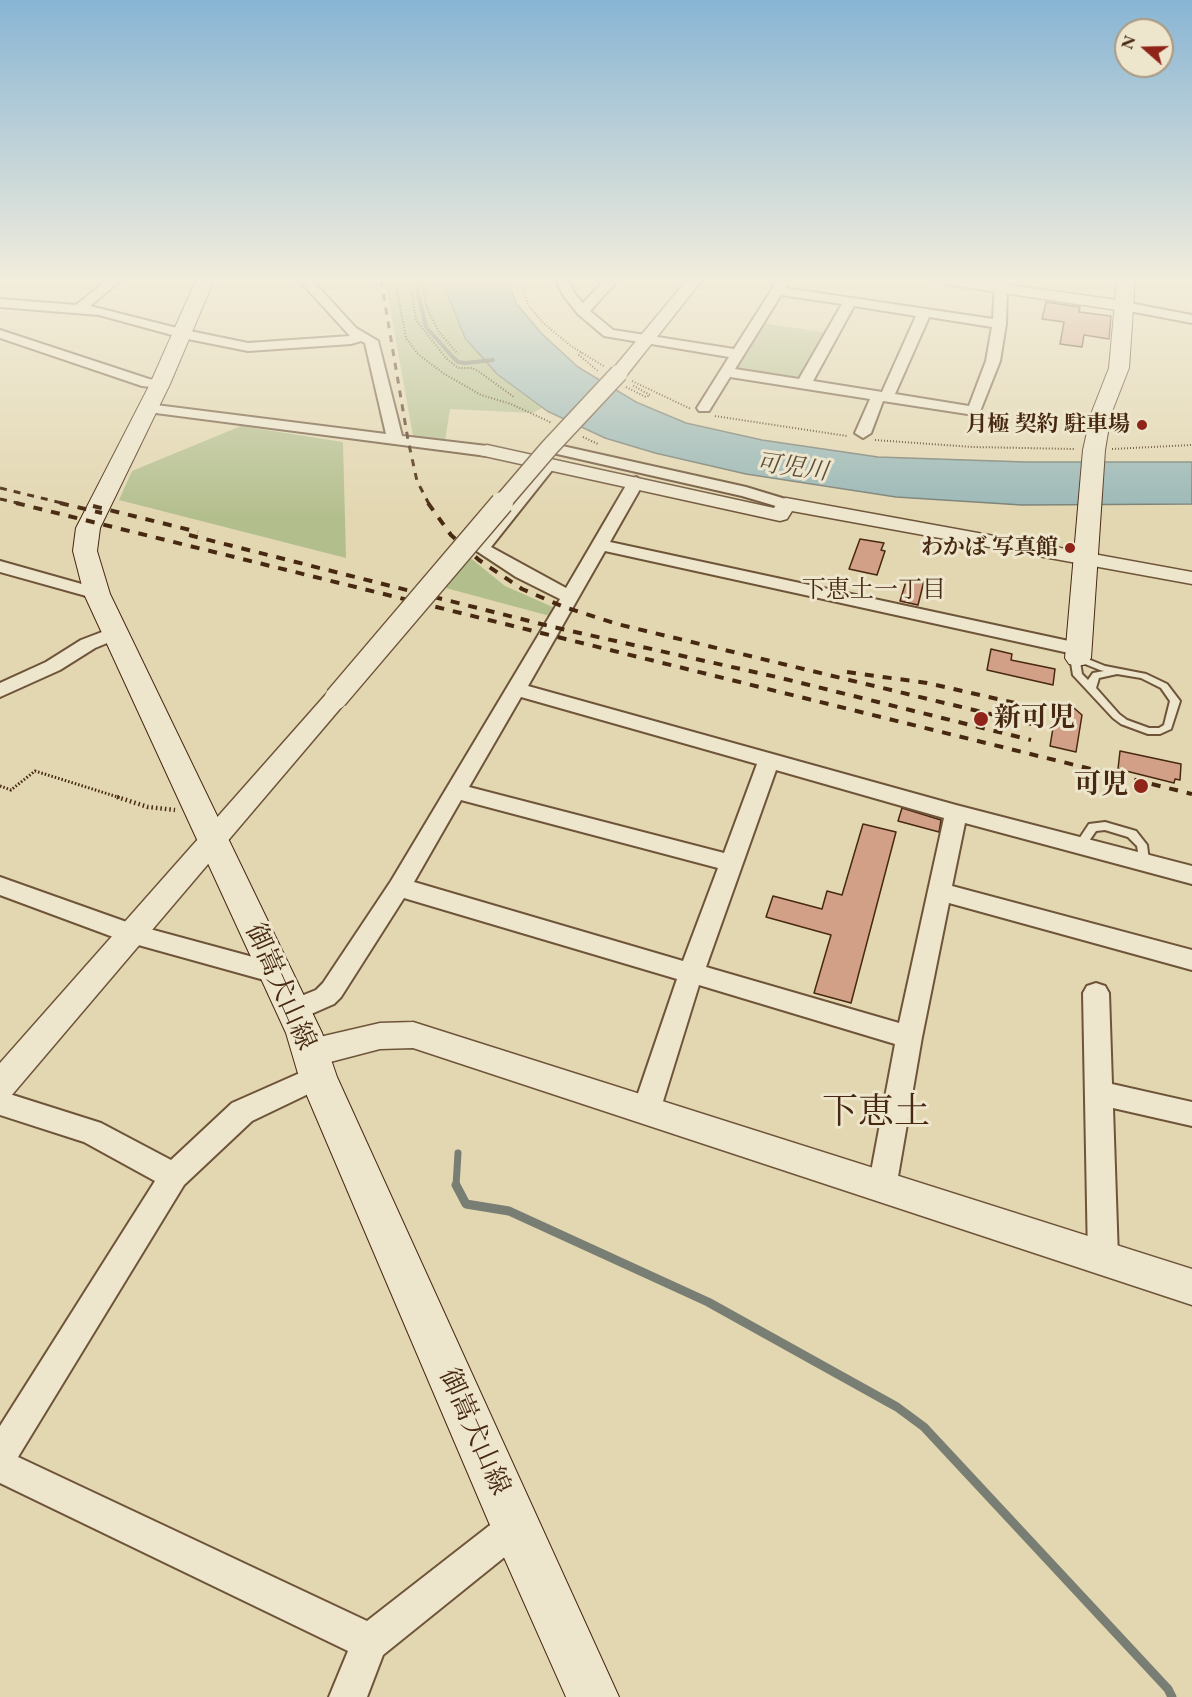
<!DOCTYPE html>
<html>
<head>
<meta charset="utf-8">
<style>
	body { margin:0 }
	#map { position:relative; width:1192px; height:1697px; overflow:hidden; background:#e3d7b1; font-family:"EB Garamond",serif }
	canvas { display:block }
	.north { position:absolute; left:1114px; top:18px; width:60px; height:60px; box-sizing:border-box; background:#ede5cc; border:2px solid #ab9981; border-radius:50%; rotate:290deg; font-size:16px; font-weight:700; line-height:24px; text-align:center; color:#472811 }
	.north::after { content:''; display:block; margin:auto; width:21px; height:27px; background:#8f2418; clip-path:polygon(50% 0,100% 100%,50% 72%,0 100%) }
</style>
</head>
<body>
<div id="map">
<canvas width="1192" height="1697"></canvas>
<div class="north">N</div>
</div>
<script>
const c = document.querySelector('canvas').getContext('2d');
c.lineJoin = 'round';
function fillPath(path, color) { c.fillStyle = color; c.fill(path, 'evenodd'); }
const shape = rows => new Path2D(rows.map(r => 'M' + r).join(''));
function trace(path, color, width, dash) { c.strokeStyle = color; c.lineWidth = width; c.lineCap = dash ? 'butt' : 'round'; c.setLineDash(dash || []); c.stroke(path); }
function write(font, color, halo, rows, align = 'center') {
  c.font = font + ' "EB Garamond","Noto Serif JP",serif'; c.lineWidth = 6; c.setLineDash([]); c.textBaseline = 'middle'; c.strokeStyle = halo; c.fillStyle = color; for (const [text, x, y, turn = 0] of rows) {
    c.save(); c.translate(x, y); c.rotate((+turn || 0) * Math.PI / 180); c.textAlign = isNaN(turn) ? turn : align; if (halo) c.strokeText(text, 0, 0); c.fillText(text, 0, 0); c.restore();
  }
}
const green = shape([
	[385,280,442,280,451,305,497,374,542,408,533,413,450,409,445,441,413,436],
	[762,323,828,333,801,382,733,371],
	[241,426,343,442,346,558,119,500,132,471],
	[468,556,505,586,555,608,550,616,442,587]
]);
const water = shape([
	[442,280,508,280,516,303,541,333,578,367,636,402,686,423,762,440,878,457,1026,462,1192,462,1192,504,1022,505,896,497,746,474,655,453,605,438,547,411,497,374,465,338,442,280]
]);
const streamFar2 = shape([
	[415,280,426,327,450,354,458,362,465,363,493,360]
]);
const streamFar1 = shape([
	[456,1186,458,1153]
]);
const stream = shape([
	[456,1185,466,1204,509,1211,708,1302,897,1407,924,1427,1168,1689,1172,1697]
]);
const building = shape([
	[1046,302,1080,307,1079,312,1111,316,1109,339,1084,335,1082,347,1060,344,1064,322,1042,319,1046,302],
	[860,539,884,543,881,550,885,551,877,575,849,569,860,539],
	[907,578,924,581,918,605,900,601,907,578],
	[991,649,1012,654,1011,660,1055,669,1053,685,987,670,991,649],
	[1057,704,1074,708,1082,715,1076,752,1050,746,1057,704],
	[1120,751,1181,764,1180,780,1175,779,1174,783,1118,769,1120,751],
	[902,808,941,820,939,832,898,821,902,808],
	[863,824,896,832,851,1003,814,993,831,935,766,917,773,896,822,909,827,891,842,895,863,824]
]);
const pathFar2 = shape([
	[395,280,406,338,418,354,443,373,481,395,511,404,552,423],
	[410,280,416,320,446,358,458,368,472,368,478,371,514,397],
	[421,280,427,308,439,332,458,354],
	[521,280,528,305,543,323,571,346,605,367],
	[581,352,579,355,599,372],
	[632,381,691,409],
	[626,387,646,397,650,395,632,385],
	[715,416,847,436],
	[583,437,598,444],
	[875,440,973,447,1074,449],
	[1112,449,1192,445]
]);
const pathFar1 = shape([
	[0,786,11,790,35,771,121,798]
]);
const path = shape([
	[117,797,148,807,175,810]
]);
const service = shape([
	[1078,655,1105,666,1146,674,1167,684,1180,701,1171,729,1160,734,1148,734,1121,724,1113,718,1073,675,1071,663,1075,656,1078,655],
	[1080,662,1100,670,1104,671,1093,673,1088,680,1082,674,1080,662],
	[1117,674,1141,678,1161,688,1170,701,1164,725,1159,728,1149,728,1127,720,1119,714,1096,688,1099,678,1117,674],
	[1105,822,1136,831,1147,845,1149,861,1148,864,1140,864,1137,846,1128,837,1105,830,1096,831,1084,848,1076,848,1075,845,1089,824,1105,822]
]);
const minor = shape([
	[107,280,121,280,90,306,185,330,248,343,350,336,299,280,312,280,356,328,378,341,402,436,487,446,495,451,487,456,148,412,141,408,148,404,386,434,365,343,361,341,351,344,248,351,183,338,99,315,0,307,0,299,76,305,107,280],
	[556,280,568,280,575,294,583,303,605,280,618,280,590,311,613,330,734,349,778,280,790,280,785,288,993,319,995,280,1007,280,1006,324,1000,361,979,414,974,415,883,401,871,433,863,438,855,433,870,399,730,377,709,411,699,411,697,408,729,357,604,336,578,314,563,295,556,280],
	[781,295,842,304,799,379,735,369,781,295],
	[854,306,916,316,882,392,813,381,854,306],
	[929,317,992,327,986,361,969,406,895,394,929,317],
	[1124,302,1192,315,1192,323,1119,309,1118,306,1119,303,1124,302],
	[0,330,149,379,165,381,167,384,160,388,142,386,0,338,0,330],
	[549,443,746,487,792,501,794,504,786,509,742,496,544,451,541,448,549,443],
	[549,459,557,464,491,547,566,588,628,482,636,477,644,482,610,542,1078,643,1085,645,1087,649,1085,653,1078,655,605,551,528,686,956,805,1192,866,1192,884,965,823,952,886,1192,950,1192,970,949,903,922,1037,896,1188,892,1197,882,1201,872,1197,868,1188,895,1044,699,985,660,1111,656,1120,646,1123,636,1120,632,1111,677,979,404,898,341,997,334,1004,293,1022,284,1019,280,1011,284,1003,316,990,323,983,391,881,560,599,516,577,472,548,543,461,549,459],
	[521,697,757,764,724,853,469,787,521,697],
	[776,770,944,818,899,1023,706,967,776,770],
	[461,800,718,868,683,961,414,882,461,800],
	[0,561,103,590,106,594,103,598,97,599,0,572,0,561],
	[115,627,122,629,124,633,122,637,95,648,60,670,0,697,0,683,46,662,81,640,115,627],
	[0,877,135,925,275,963,284,966,287,973,284,980,275,983,124,941,0,895,0,877],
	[1096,983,1105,986,1109,993,1112,1084,1192,1102,1192,1126,1113,1108,1118,1258,1114,1268,1103,1273,1092,1268,1088,1258,1083,993,1087,986,1096,983],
	[318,1065,327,1069,331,1077,327,1085,252,1121,184,1185,18,1457,367,1621,503,1515,515,1510,527,1515,532,1527,527,1539,383,1655,367,1697,329,1697,348,1651,0,1483,0,1426,155,1181,84,1142,0,1115,0,1091,101,1123,171,1160,232,1103,318,1065]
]);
const tertiary = shape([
	[687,280,702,280,625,377,613,377,611,373,613,369,687,280],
	[936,280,974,280,1124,301,1132,306,1124,311,943,284,936,280],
	[487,445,774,508,779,500,786,498,1192,572,1192,584,792,511,787,519,780,521,480,455,478,451,480,447,487,445],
	[336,690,344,692,348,698,344,704,11,1096,0,1100,0,1063,328,692,336,690],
	[413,1022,1192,1269,1192,1305,413,1048,380,1049,311,1067,300,1063,295,1053,300,1043,311,1039,380,1023,413,1022]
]);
const secondary = shape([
	[196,280,214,280,170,384,100,528,97,551,110,594,322,1033,337,1077,619,1697,566,1697,498,1544,299,1077,286,1033,84,594,73,551,76,528,150,384,196,280],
	[1117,280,1135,280,1129,368,1111,414,1105,450,1091,658,1087,664,1078,666,1069,664,1065,658,1083,450,1091,414,1109,368,1117,280]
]);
const railFar1 = shape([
	[381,280,408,440,417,481,429,504],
	[0,488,66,504],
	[0,499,22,504]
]);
const rail = shape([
	[16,503,1192,794],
	[60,503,102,513],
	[428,503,451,535,479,560,522,589,564,607,617,624,1036,725],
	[93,506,198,532],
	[189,535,553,627,781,678,1031,740],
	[847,672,927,683,1041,709]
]);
const tertiaryBridgeFar1 = shape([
	[501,504,549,448,619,373]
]);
const tertiaryBridge = shape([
	[336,698,502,503]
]);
const markers = [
	[1142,425,6,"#8f2418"],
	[1070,548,6,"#8f2418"],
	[981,719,8,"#8f2418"],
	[1141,786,8,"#8f2418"]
];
const farPoinames = [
	["月極 契約 駐車場",1130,425],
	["わかば 写真館",1058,548]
];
const farWaternames = [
	["可児川",792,468,8]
];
const farNeighbourhoodnames = [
	["下恵土一丁目",874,590]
];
const poiNames = [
	["新可児",994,719],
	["可児",1128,786,"right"]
];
const streetNames = [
	["御嵩犬山線",280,987,66],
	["御嵩犬山線",474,1432,66]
];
const nearQuarternames = [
	["下恵土",876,1113]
];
fillPath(green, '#b3be8d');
fillPath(water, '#99b7b6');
trace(water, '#787e74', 1.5);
trace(streamFar2, '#787e74', 4);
trace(streamFar1, '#787e74', 7);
trace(stream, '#787e74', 9);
fillPath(building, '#d2a087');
trace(building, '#472811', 1.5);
trace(service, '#6e5439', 4);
trace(minor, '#6e5439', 4);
trace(tertiary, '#6e5439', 3);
trace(secondary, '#472811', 2);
trace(pathFar2, '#472811', 2, [1, 2]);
trace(pathFar1, '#472811', 3, [1.5, 2]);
trace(path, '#472811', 4.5, [1.5, 3]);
fillPath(service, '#ede5cc');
fillPath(minor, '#ede5cc');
fillPath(tertiary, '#ede5cc');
fillPath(secondary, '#ede5cc');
trace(railFar1, '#472811', 3, [7, 7]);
trace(rail, '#472811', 4, [9, 9]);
trace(tertiaryBridgeFar1, '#6e5439', 20, []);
trace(tertiaryBridge, '#6e5439', 25, []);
trace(tertiaryBridgeFar1, '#ede5cc', 17);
trace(tertiaryBridge, '#ede5cc', 22);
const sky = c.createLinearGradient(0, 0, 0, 518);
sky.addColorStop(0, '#88b5d4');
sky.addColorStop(0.54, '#f2eddc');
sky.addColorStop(1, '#f2eddc00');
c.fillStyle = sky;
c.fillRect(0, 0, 1192, 518);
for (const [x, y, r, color] of markers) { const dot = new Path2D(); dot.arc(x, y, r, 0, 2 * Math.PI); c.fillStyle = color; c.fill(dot); trace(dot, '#ede5cc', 2); }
write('bold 22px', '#472811', '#ede5cc', farPoinames, 'right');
write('italic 24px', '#5c4c3a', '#ede5cc', farWaternames);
write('24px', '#472811', '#ede5cc', farNeighbourhoodnames);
write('bold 27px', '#472811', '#ede5cc', poiNames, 'left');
write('27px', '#472811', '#ede5cc', streetNames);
write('36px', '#472811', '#ede5cc', nearQuarternames);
</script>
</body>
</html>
